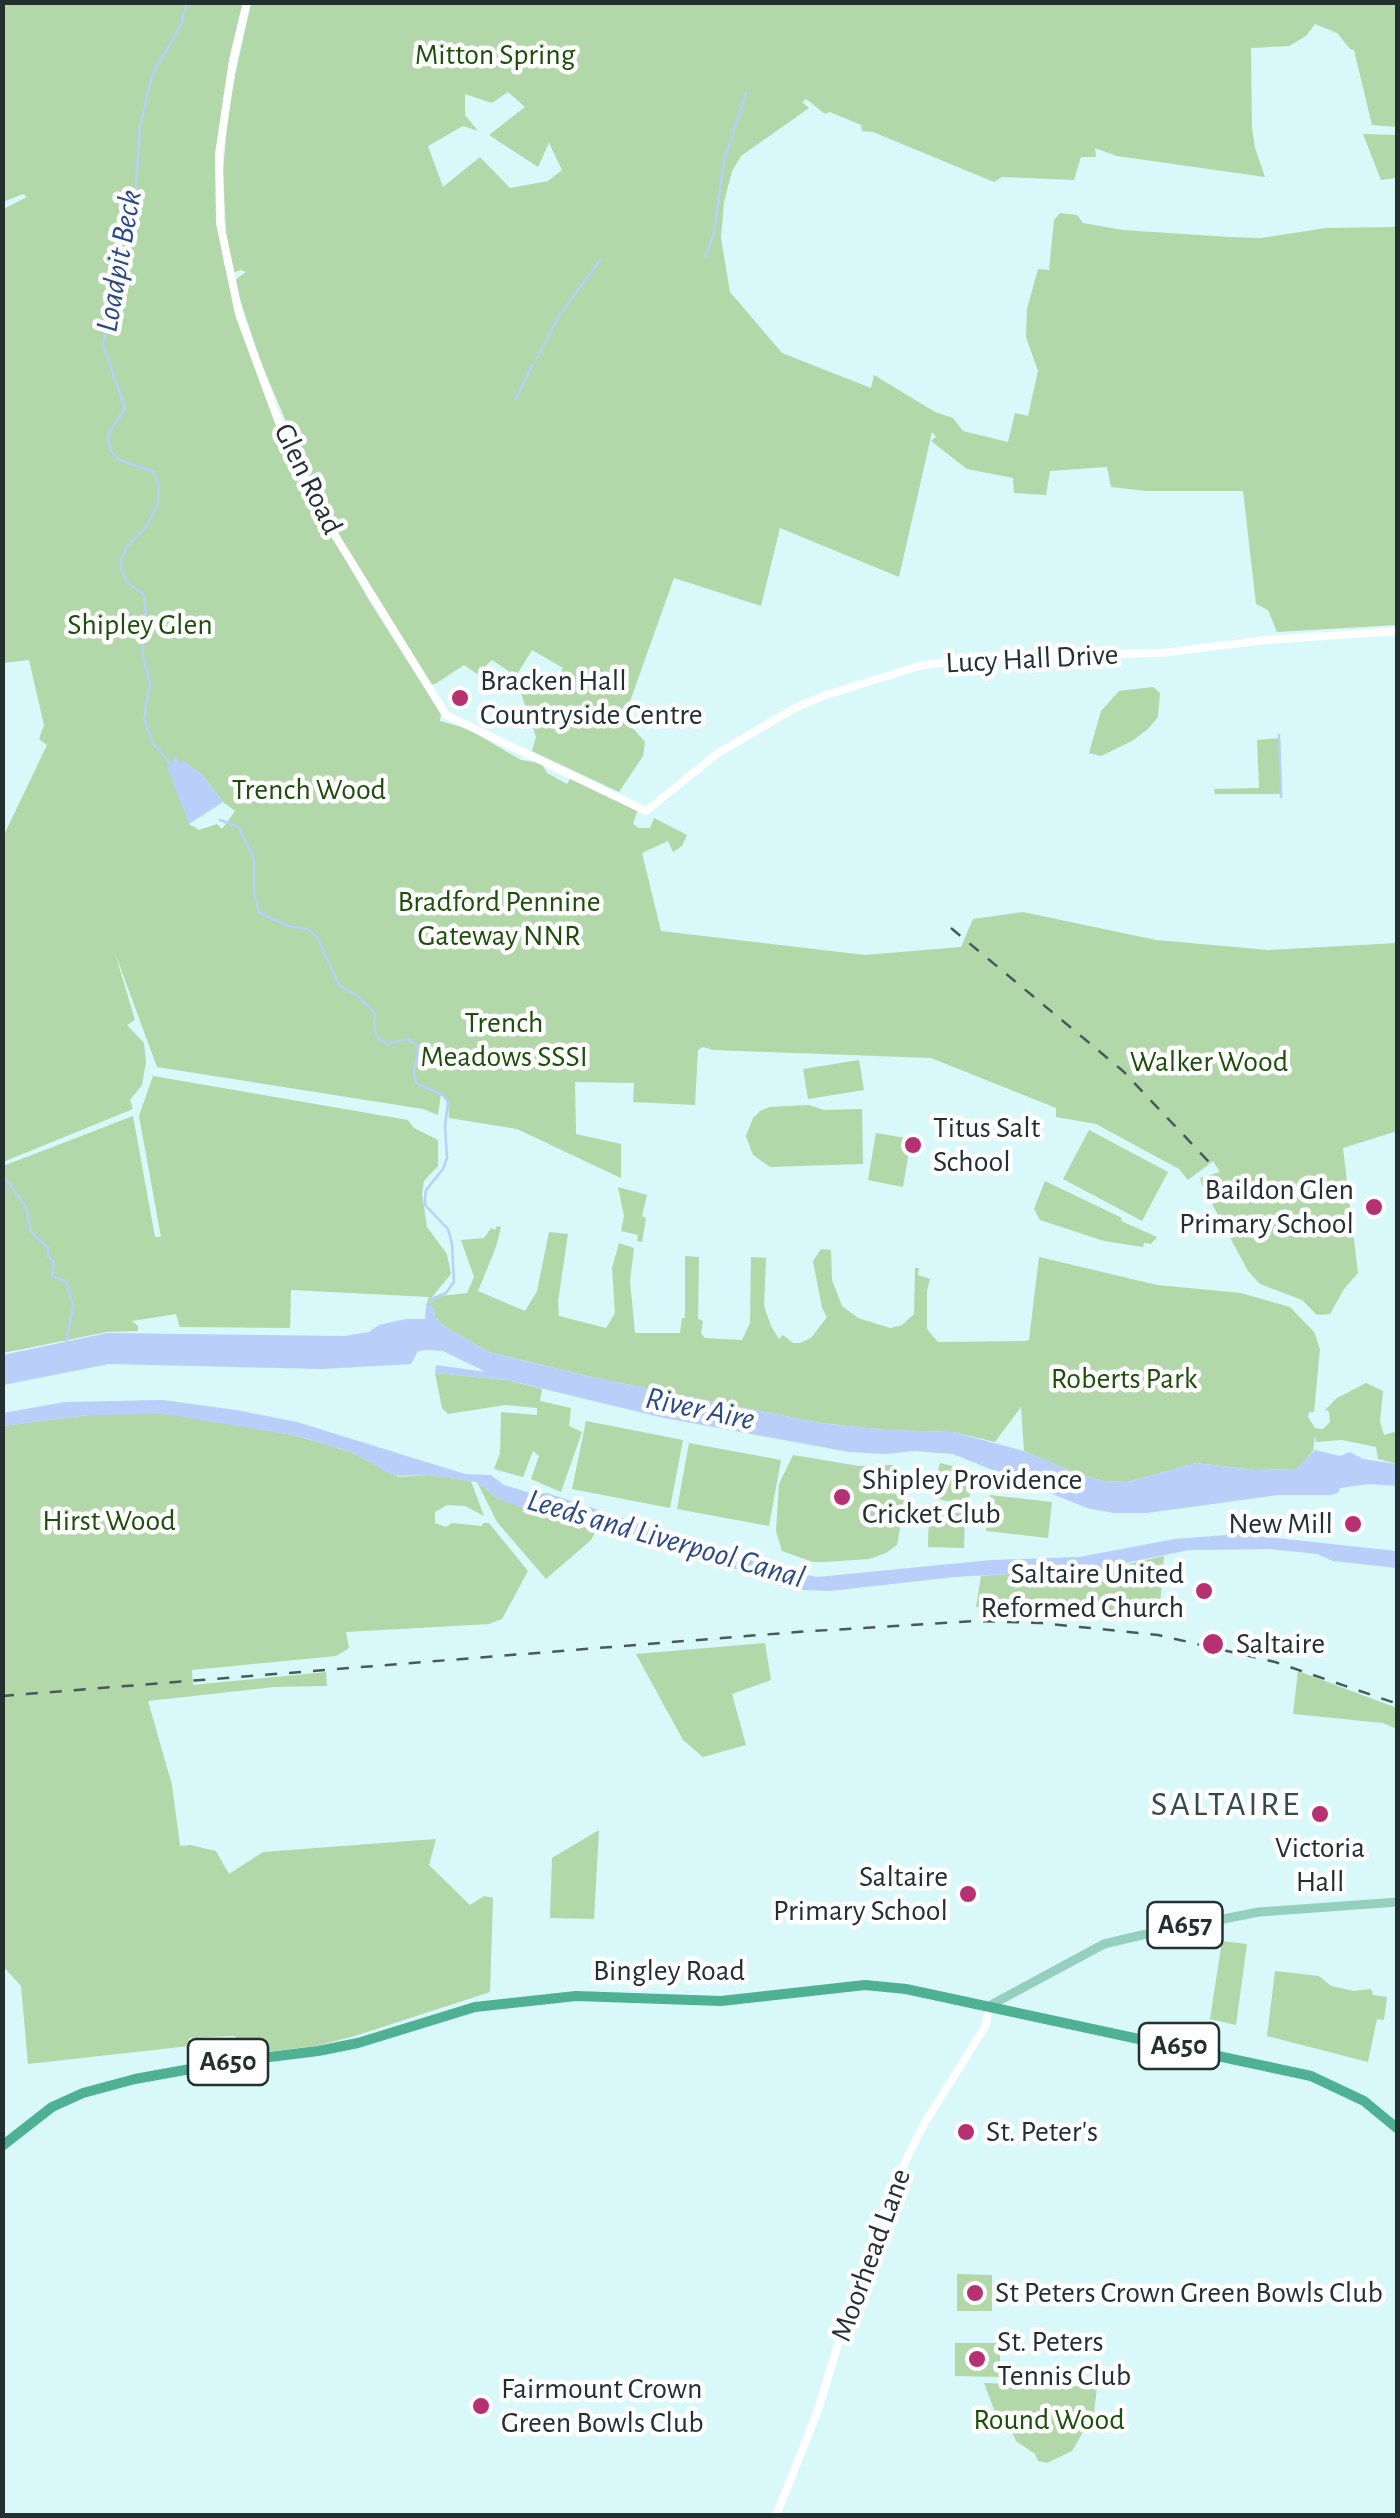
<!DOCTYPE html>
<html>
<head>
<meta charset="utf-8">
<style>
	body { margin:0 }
	#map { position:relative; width:1400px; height:2518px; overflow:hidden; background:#d9f8f9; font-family:"Alegreya Sans",sans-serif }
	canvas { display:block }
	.frame { position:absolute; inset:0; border:5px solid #242f30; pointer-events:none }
</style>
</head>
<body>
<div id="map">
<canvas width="1400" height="2518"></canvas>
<div class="frame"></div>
</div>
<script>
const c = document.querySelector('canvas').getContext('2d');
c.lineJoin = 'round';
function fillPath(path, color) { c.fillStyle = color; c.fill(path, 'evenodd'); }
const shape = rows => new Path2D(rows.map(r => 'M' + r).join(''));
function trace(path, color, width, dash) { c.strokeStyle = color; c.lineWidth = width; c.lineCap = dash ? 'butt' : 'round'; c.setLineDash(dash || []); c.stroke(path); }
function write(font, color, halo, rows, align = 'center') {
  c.font = font + ' "Alegreya Sans",sans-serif'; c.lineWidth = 9; c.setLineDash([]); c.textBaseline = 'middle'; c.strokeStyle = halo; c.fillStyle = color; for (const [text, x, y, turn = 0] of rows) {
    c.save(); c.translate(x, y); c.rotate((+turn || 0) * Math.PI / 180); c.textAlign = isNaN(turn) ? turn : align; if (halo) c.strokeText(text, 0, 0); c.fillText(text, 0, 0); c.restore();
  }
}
const green = shape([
	[2,3,244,3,224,99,218,222,224,263,235,303,315,507,370,602,441,714,440,721,468,729,521,760,541,763,547,773,567,784,570,779,575,779,638,809,633,824,639,828,650,828,654,818,687,835,682,846,673,852,668,841,642,853,661,931,865,955,961,947,973,919,1023,912,1156,940,1268,950,1397,943,1397,1131,1343,1148,1358,1273,1344,1289,1330,1314,1317,1315,1302,1300,1260,1284,1248,1271,1202,1185,1200,1178,1220,1172,1213,1161,1188,1180,1179,1169,1096,1124,1056,1117,1056,1108,931,1058,713,1050,703,1047,698,1050,695,1105,633,1102,634,1083,575,1082,576,1134,621,1144,621,1178,517,1129,449,1118,448,1103,441,1094,438,1115,423,1109,157,1067,115,953,135,1020,127,1025,144,1043,146,1062,142,1085,130,1100,133,1109,3,1162,3,837,47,745,39,739,44,725,29,660,3,663,3,209,27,197,23,194,3,202],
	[201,773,223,802,235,811,222,829,217,824,199,830,189,824],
	[251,3,1397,3,1397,127,1372,125,1354,50,1350,49,1337,33,1315,24,1306,36,1289,46,1251,48,1252,128,1255,148,1265,177,1117,156,1095,148,1096,157,1081,157,1074,180,1002,177,994,182,873,132,862,131,861,125,830,112,825,114,806,99,802,102,809,108,741,156,732,171,724,202,721,238,730,292,782,353,871,388,874,375,935,412,953,418,963,431,1008,442,1015,413,1028,416,1038,371,1026,337,1027,309,1038,269,1049,270,1054,220,1060,213,1077,215,1083,223,1123,230,1229,237,1261,238,1326,228,1397,227,1397,625,1277,632,1268,610,1256,604,1243,491,1146,491,1111,487,1107,467,1050,471,1046,495,1014,493,1013,478,967,469,931,441,936,437,932,432,899,577,780,528,761,606,674,578,624,718,645,742,643,756,619,792,532,751,536,737,520,690,526,677,550,691,563,668,532,650,516,676,492,660,477,674,464,665,435,684,429,684,371,594,317,495,260,360,234,281,246,272,241,270,232,273,227,252,223,171,229,103],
	[508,92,525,107,489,135,538,167,549,143,562,170,548,181,510,188,480,157,443,187,428,146,463,126,478,131,465,115,465,94,492,103],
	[1363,134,1397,135,1397,185,1395,178,1381,180],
	[1153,687,1160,693,1158,717,1148,729,1132,741,1101,756,1089,753,1101,711,1119,691],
	[1280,738,1282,794,1215,794,1214,789,1259,788,1257,740],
	[859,1060,864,1090,808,1099,803,1069],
	[153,1076,408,1120,414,1128,438,1140,438,1166,424,1181,422,1194,427,1227,447,1254,451,1274,432,1297,467,1293,474,1277,461,1240,484,1238,491,1228,495,1230,497,1226,501,1227,496,1247,478,1291,525,1311,537,1291,549,1232,568,1234,558,1302,559,1316,606,1328,615,1313,612,1268,619,1243,634,1248,630,1281,635,1333,680,1333,682,1318,685,1318,685,1256,699,1257,698,1319,703,1321,701,1333,705,1338,742,1340,750,1323,751,1257,766,1258,764,1306,771,1326,779,1339,783,1335,793,1343,800,1343,811,1338,827,1317,822,1308,813,1261,821,1249,831,1250,832,1280,842,1306,858,1318,890,1328,902,1325,914,1314,915,1268,919,1268,918,1275,930,1279,927,1291,927,1329,938,1342,1025,1341,1029,1340,1039,1257,1157,1285,1241,1293,1290,1307,1314,1332,1320,1349,1314,1412,1309,1412,1308,1417,1315,1428,1323,1429,1330,1422,1329,1411,1325,1410,1337,1398,1366,1383,1383,1391,1380,1422,1384,1435,1397,1431,1397,1464,1378,1459,1376,1447,1342,1440,1316,1442,1315,1436,1313,1451,1297,1469,1255,1470,1196,1463,1127,1482,1104,1481,1076,1473,1024,1451,1021,1407,995,1442,953,1432,887,1430,820,1423,596,1378,489,1352,444,1326,435,1317,433,1307,426,1306,429,1297,291,1290,290,1328,180,1327,176,1314,132,1321,138,1326,138,1331,107,1332,3,1353,3,1166,133,1116,155,1237,161,1237,139,1116],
	[809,1105,824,1110,862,1109,863,1164,770,1167,753,1155,746,1136,753,1118,760,1111,769,1107],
	[1089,1130,1168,1172,1142,1221,1063,1179],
	[876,1133,911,1139,903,1187,868,1180],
	[1045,1181,1122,1218,1121,1221,1157,1237,1151,1244,1144,1243,1143,1247,1104,1241,1040,1220,1034,1209],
	[618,1187,647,1195,642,1216,646,1218,642,1242,637,1241,638,1235,621,1231,624,1216],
	[435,1373,507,1380,542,1389,540,1401,571,1408,569,1426,582,1432,561,1492,531,1479,539,1456,533,1451,523,1477,494,1469,500,1453,501,1412,537,1415,537,1408,505,1405,448,1414,442,1408],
	[144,1413,180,1415,293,1435,351,1452,398,1477,428,1475,471,1481,484,1516,465,1506,447,1505,435,1512,435,1523,446,1527,452,1523,482,1526,483,1523,489,1523,528,1571,502,1619,489,1624,346,1632,349,1648,336,1656,192,1670,193,1685,326,1672,327,1686,274,1687,148,1701,172,1785,180,1846,190,1845,216,1851,229,1874,263,1852,436,1839,429,1865,470,1905,484,1896,493,1898,490,1992,355,2036,316,2046,257,2053,234,2036,189,2038,189,2046,28,2064,21,1986,2,1965,2,1426,89,1415],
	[586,1421,683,1440,670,1508,572,1489],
	[689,1443,781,1460,769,1526,677,1509],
	[793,1455,859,1466,893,1465,908,1485,897,1545,886,1553,869,1559,824,1562,813,1562,782,1551,776,1531,779,1484],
	[940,1463,976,1472,967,1506,931,1497],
	[477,1482,498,1499,596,1531,591,1540,546,1579,497,1522],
	[990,1495,1052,1502,1048,1538,986,1531],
	[929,1512,965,1513,964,1548,928,1547],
	[1164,1556,1159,1617,1015,1607,976,1607,981,1576,1119,1566],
	[765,1643,771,1680,732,1694,746,1745,703,1757,683,1740,636,1654],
	[1298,1671,1397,1708,1397,1729,1383,1723,1293,1714],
	[599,1830,594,1919,550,1918,552,1858],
	[1222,1941,1247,1944,1236,2025,1210,2019],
	[1275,1971,1319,1976,1331,1986,1354,1991,1371,1989,1373,1995,1387,1997,1384,2020,1377,2019,1368,2062,1267,2036],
	[957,2274,992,2275,992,2311,957,2311],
	[955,2343,1000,2343,1000,2377,955,2376],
	[984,2383,1097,2387,1094,2413,1072,2451,1047,2463,1038,2461,1035,2454,1016,2441,1006,2418,996,2415]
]);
const water = shape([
	[174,755,180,763,184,761,201,773,223,802,189,824,167,767,174,761],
	[426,1306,433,1307,435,1317,444,1326,489,1352,596,1378,820,1423,887,1430,953,1432,1024,1451,1076,1473,1104,1481,1127,1482,1196,1463,1255,1470,1296,1469,1315,1450,1340,1456,1350,1452,1363,1459,1397,1464,1397,1486,1369,1484,1340,1488,1338,1493,1330,1495,1278,1495,1147,1513,1113,1513,1087,1508,953,1454,914,1451,885,1454,849,1452,664,1418,507,1380,435,1373,436,1365,486,1372,443,1351,427,1350,418,1351,411,1364,322,1369,109,1364,3,1385,3,1355,107,1333,344,1336,369,1332,379,1325,406,1319,425,1319],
	[163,1400,236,1410,297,1422,465,1474,491,1475,504,1485,534,1494,547,1493,780,1570,817,1577,991,1560,1079,1557,1175,1539,1238,1534,1397,1551,1397,1568,1333,1561,1317,1554,1270,1549,1189,1550,1097,1569,954,1577,830,1591,803,1590,776,1585,715,1561,546,1506,536,1511,525,1509,498,1499,477,1482,428,1475,394,1476,351,1452,293,1435,163,1414,89,1415,3,1426,3,1413,65,1402]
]);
const stream = shape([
	[258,4,261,2],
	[733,133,746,93],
	[706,256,714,232,724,160,733,136],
	[537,358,559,316,601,259],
	[516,399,532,365],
	[1279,735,1281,797],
	[173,766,154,745,144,719,150,683,142,652,146,618,144,595,127,582,121,569,121,561,128,545,147,526,158,503,159,488,154,472,119,460,110,449,108,435,125,408,103,344,136,186,140,127,152,75,181,25,187,2],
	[220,820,239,827,254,859,254,893,259,912,288,926,307,929,317,937,339,985,360,998,375,1013,374,1030,379,1039,387,1044,407,1039,416,1044,418,1052,414,1071,416,1083,443,1095,448,1102,445,1126,447,1158,443,1169,426,1190,425,1197,425,1205,448,1229,452,1244,454,1282,446,1293,432,1299,430,1306],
	[2,1174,26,1207,31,1232,48,1248,48,1256,54,1262,52,1276,66,1281,73,1306,66,1343]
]);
const minor = shape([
	[247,2,233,60,219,154,220,223,239,314,281,428,315,503,446,715,646,811,718,753,795,708,823,696,919,666,978,657,1162,653,1266,640,1398,631],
	[776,2516,818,2410,842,2331,901,2170,924,2124,986,2025,989,2006]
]);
const major = shape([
	[989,2006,1104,1944,1142,1935,1259,1912,1398,1902]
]);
const highway = shape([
	[2,2146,52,2107,83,2093,135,2079,229,2062,318,2051,358,2043,475,2007,576,1996,721,2001,865,1985,906,1989,1311,2076,1364,2101,1398,2129]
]);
const rail = shape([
	[951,928,1123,1071,1209,1162],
	[2,1696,797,1632,975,1621,1041,1623,1158,1635,1275,1662,1398,1704]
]);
const markers = [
	[460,698,10,"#b73071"],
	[913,1145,10,"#b73071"],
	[1374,1207,10,"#b73071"],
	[842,1497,10,"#b73071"],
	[1353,1524,10,"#b73071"],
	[1204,1591,10,"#b73071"],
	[1213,1644,12,"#b73071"],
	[1320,1814,10,"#b73071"],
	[968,1894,10,"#b73071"],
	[966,2132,10,"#b73071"],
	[975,2293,10,"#b73071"],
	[977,2359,10,"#b73071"],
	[481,2406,10,"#b73071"]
];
const shields = [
	[1185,1925,75],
	[1179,2046,80],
	[228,2062,80]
];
const shieldNames = [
	["A657",1185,1925],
	["A650",1179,2046],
	["A650",228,2062]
];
const parkNames = [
	["Mitton Spring",495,55],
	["Shipley Glen",140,625],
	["Trench Wood",309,790],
	["Bradford Pennine",499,902],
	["Gateway NNR",499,936],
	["Trench",504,1023],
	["Meadows SSSI",504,1057],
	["Walker Wood",1209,1062],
	["Roberts Park",1124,1379],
	["Hirst Wood",109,1521],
	["Round Wood",1049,2420]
];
const streetNames = [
	["Glen Road",308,479,64],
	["Lucy Hall Drive",1032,659,-3],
	["Bingley Road",669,1971],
	["Moorhead Lane",871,2255,-70]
];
const poiNames = [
	["Bracken Hall",480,681],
	["Countryside Centre",480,715],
	["Titus Salt",933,1128],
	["School",933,1162],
	["Baildon Glen",1354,1190,"right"],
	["Primary School",1354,1224,"right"],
	["Shipley Providence",862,1480],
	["Cricket Club",862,1514],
	["New Mill",1333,1524,"right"],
	["Saltaire United",1184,1574,"right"],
	["Reformed Church",1184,1608,"right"],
	["Saltaire",1236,1644],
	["Victoria",1320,1848,"center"],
	["Hall",1320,1882,"center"],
	["Saltaire",948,1877,"right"],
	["Primary School",948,1911,"right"],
	["St. Peter's",986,2132],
	["St Peters Crown Green Bowls Club",995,2293],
	["St. Peters",997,2342],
	["Tennis Club",997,2376],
	["Fairmount Crown",501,2389],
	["Green Bowls Club",501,2423]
];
const waterNames = [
	["Loadpit Beck",119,261,-80],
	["River Aire",700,1409,12],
	["Leeds and Liverpool Canal",666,1539,16]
];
const quarterNames = [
	["SALTAIRE",1226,1804]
];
fillPath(green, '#b2d7a9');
fillPath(water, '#b9cff9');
trace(stream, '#b9cff9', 2.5);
trace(minor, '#fff', 8);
trace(major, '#95d0be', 9);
trace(highway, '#4fb193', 10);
trace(rail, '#4a595a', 2.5, [12, 12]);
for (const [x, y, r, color] of markers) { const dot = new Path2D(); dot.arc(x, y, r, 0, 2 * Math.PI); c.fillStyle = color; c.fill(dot); trace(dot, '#fefefe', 4); }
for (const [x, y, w] of shields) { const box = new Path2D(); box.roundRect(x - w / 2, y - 23, w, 46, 8); c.fillStyle = '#fefefe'; c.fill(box); trace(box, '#242f30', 2.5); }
write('bold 28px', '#242f30', null, shieldNames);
write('30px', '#1d4e0c', '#fefefe', parkNames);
write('30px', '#242f30', '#fefefe', streetNames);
write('30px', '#242f30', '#fefefe', poiNames, 'left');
write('italic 32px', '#2c4987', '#fefefe', waterNames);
c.letterSpacing = '2.5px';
write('35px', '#324c4e', '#fefefe', quarterNames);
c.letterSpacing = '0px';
</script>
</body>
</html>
